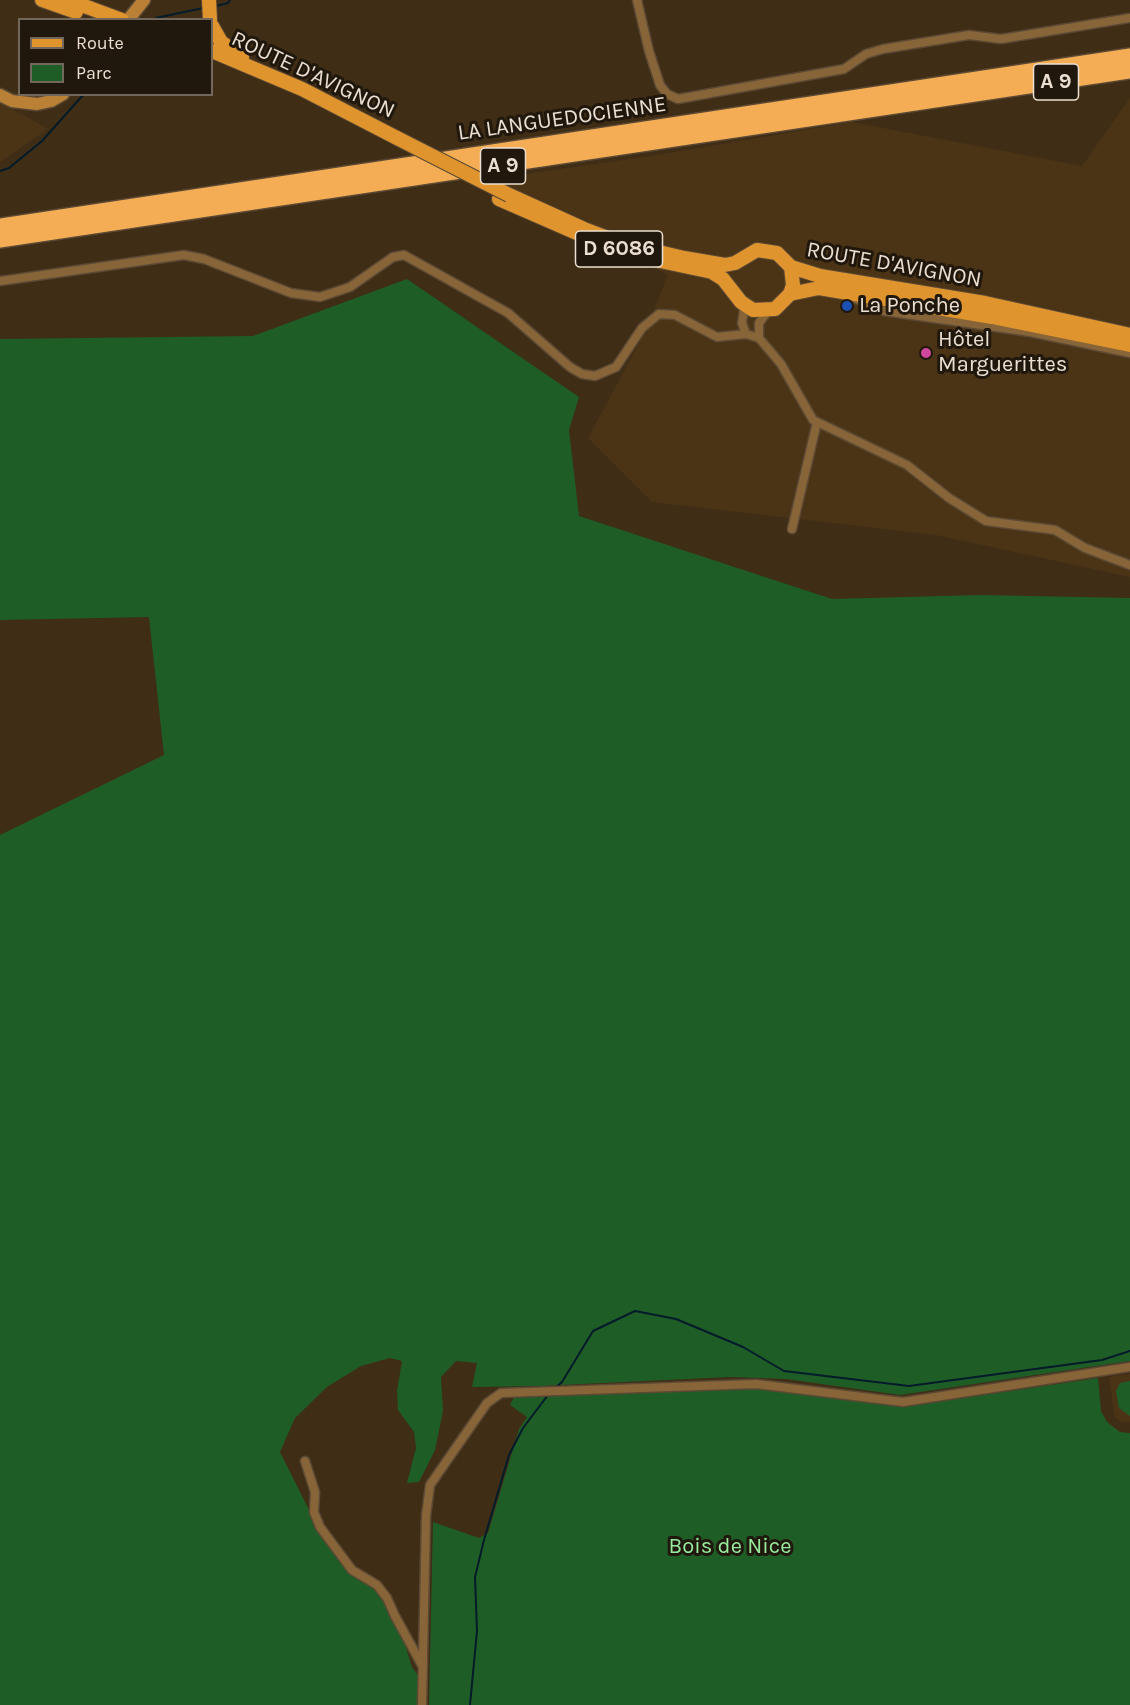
<!DOCTYPE html>
<html>
<head>
<meta charset="utf-8">
<style>
	body { margin:0 }
	#map { position:relative; width:1130px; height:1705px; overflow:hidden; background:#3f2d16; font-family:Karla,sans-serif }
	canvas { display:block }
	.legend { position:absolute; left:18px; top:18px; width:195px; height:78px; box-sizing:border-box; background:#20170d; border:2px solid #71675b; margin:0; padding:8px 10px; list-style:none; font-size:18px; color:#ebdfd1 }
	.legend li { display:flex; align-items:center; gap:12px; height:30px }
	.legend b { width:30px; border:2px solid #71675b }
</style>
</head>
<body>
<div id="map">
<canvas width="1130" height="1705"></canvas>
<ul class="legend">
<li><b style="height:8px;background:#df942e"></b>Route</li>
<li><b style="height:16px;background:#1f5d27"></b>Parc</li>
</ul>
</div>
<script>
const c = document.querySelector('canvas').getContext('2d');
c.lineJoin = 'round';
function fillPath(path, color) { c.fillStyle = color; c.fill(path, 'evenodd'); }
const shape = rows => new Path2D(rows.map(r => 'M' + r).join(''));
function trace(path, color, width, dash) { c.strokeStyle = color; c.lineWidth = width; c.lineCap = dash ? 'butt' : 'round'; c.setLineDash(dash || []); c.stroke(path); }
function write(font, color, halo, rows, align = 'center') {
  c.font = font + ' Karla,sans-serif'; c.lineWidth = 6; c.setLineDash([]); c.textBaseline = 'middle'; c.strokeStyle = halo; c.fillStyle = color; for (const [text, x, y, turn = 0] of rows) {
    c.save(); c.translate(x, y); c.rotate((+turn || 0) * Math.PI / 180); c.textAlign = isNaN(turn) ? turn : align; if (halo) c.strokeText(text, 0, 0); c.fillText(text, 0, 0); c.restore();
  }
}
const built = shape([
	[1130,98,1130,577,936,535,652,502,588,438,644,334,668,275,489,179,651,156,852,122,1082,166],
	[0,102,48,129,0,162],
	[1130,1374,1130,1422,1123,1422,1115,1418,1109,1377]
]);
const green = shape([
	[407,279,579,397,569,430,579,516,832,599,980,595,1130,598,1130,1361,900,1395,786,1379,731,1377,540,1386,472,1387,477,1363,456,1361,441,1377,443,1411,435,1450,419,1482,407,1483,416,1448,414,1432,398,1410,397,1391,402,1361,390,1358,361,1366,327,1387,295,1418,280,1452,325,1542,343,1566,353,1576,370,1584,383,1598,392,1620,402,1635,412,1667,419,1677,418,1705,0,1705,0,835,164,755,149,617,0,620,0,339,253,336],
	[1098,1378,1101,1411,1107,1422,1120,1432,1130,1433,1130,1705,429,1705,433,1522,479,1538,488,1533,519,1429,527,1417,510,1405,515,1395,743,1387,903,1407],
	[1130,1381,1130,1416,1119,1408,1116,1391,1120,1383]
]);
const stream = shape([
	[216,6,228,3,230,0],
	[156,18,203,8],
	[0,171,9,168,42,141,84,94],
	[554,1389,562,1382,593,1331,635,1311,676,1319,743,1347,784,1371,909,1386,1102,1360,1130,1351],
	[470,1705,477,1631,475,1577,484,1540,509,1455,523,1428,548,1395]
]);
const minor = shape([
	[637,0,649,51,660,85,667,94,678,99,844,69,866,54,883,49,969,35,1001,39,1130,18],
	[0,281,184,255,204,259,291,293,320,297,350,287,393,257,404,255,508,313,570,367,582,374,595,376,616,367,642,328,659,314,675,315,717,337,746,334,759,338],
	[852,297,884,311,1030,332,1130,353],
	[741,303,744,310,742,323,746,334],
	[768,311,759,323,759,338,781,364,813,420,907,465,949,498,986,521,1055,530,1085,548,1130,565],
	[792,529,817,422],
	[305,1461,315,1492,314,1512,320,1527,352,1570,377,1585,387,1598,395,1616,423,1667],
	[422,1705,426,1516,430,1485,487,1403,501,1393,756,1384,903,1402,1130,1367]
]);
const secondary = shape([
	[128,20,144,0],
	[0,95,12,101,37,104,51,101,63,94]
]);
const primary = shape([
	[42,0,76,12],
	[68,0,122,20],
	[209,0,210,20],
	[212,26,221,42,242,57],
	[212,51,302,89,397,138],
	[499,199,593,240,646,258,712,272,723,279,741,302,753,310,775,309,790,294,793,285,791,267,777,253,757,250,735,263,725,265,684,258,621,243,584,229,509,195],
	[791,267,820,276,985,303,1130,335],
	[790,294,819,288,992,317,1130,345]
]);
const motorway = shape([
	[0,226,1130,56],
	[0,240,1130,71]
]);
const primaryBridge = shape([
	[397,138,509,195]
]);
const markers = [
	[847,306,6,"#1a4fb4"],
	[926,353,6,"#d1479c"]
];
const shields = [
	[1056,82,45],
	[503,166,45],
	[619,249,87]
];
const shieldNames = [
	["A 9",1056,82],
	["A 9",503,166],
	["D 6086",619,249]
];
const streetNames = [
	["ROUTE D'AVIGNON",313,75,25],
	["LA LANGUEDOCIENNE",562,119,-8],
	["ROUTE D'AVIGNON",894,265,10]
];
const poiNames = [
	["La Ponche",859,306],
	["Hôtel",938,340],
	["Marguerittes",938,365]
];
const parkNames = [
	["Bois de Nice",730,1547]
];
fillPath(built, '#4b3416');
fillPath(green, '#1f5d27');
trace(stream, '#041b2a', 2);
trace(minor, '#5b4934', 11);
trace(secondary, '#5b4934', 15);
trace(primary, '#5b4934', 16);
trace(motorway, '#5b4934', 18);
trace(minor, '#886439', 8);
trace(secondary, '#b98036', 12);
trace(primary, '#df942e', 14);
trace(motorway, '#f4ad54', 15);
trace(primaryBridge, '#5b4934', 16, []);
trace(primaryBridge, '#df942e', 14);
for (const [x, y, r, color] of markers) { const dot = new Path2D(); dot.arc(x, y, r, 0, 2 * Math.PI); c.fillStyle = color; c.fill(dot); trace(dot, '#20170d', 2); }
for (const [x, y, w] of shields) { const box = new Path2D(); box.roundRect(x - w / 2, y - 18, w, 36, 4.5); c.fillStyle = '#20170d'; c.fill(box); trace(box, '#ebdfd1', 1.5); }
write('bold 21px', '#ebdfd1', null, shieldNames);
write('22px', '#ebdfd1', '#20170d', streetNames);
write('22px', '#ebdfd1', '#20170d', poiNames, 'left');
write('22px', '#96ec9c', '#20170d', parkNames);
</script>
</body>
</html>
